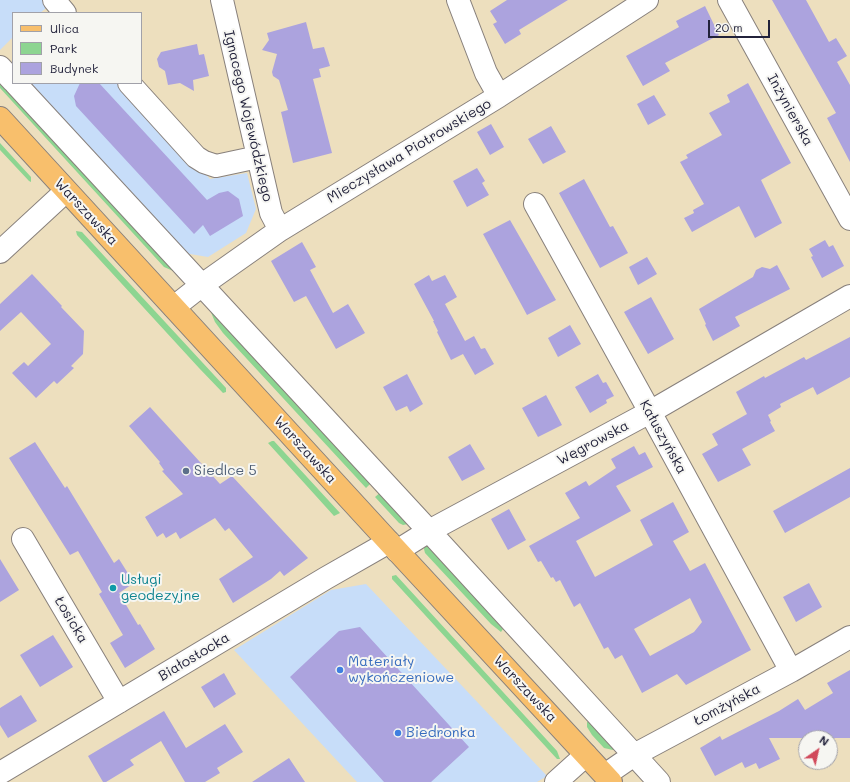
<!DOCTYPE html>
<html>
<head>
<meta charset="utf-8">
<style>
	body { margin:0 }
	#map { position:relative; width:850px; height:782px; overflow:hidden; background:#eddfbe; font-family:Mali,sans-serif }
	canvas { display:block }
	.legend { position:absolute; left:12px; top:12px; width:130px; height:72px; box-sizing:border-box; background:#f6f6f2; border:1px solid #a1a1a9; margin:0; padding:5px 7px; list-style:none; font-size:12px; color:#22223b }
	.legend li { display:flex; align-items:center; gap:8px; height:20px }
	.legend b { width:20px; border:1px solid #a1a1a9 }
	.north { position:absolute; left:798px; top:730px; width:40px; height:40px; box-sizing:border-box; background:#f6f6f2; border:1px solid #a1a1a9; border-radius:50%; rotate:34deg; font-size:11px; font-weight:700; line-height:16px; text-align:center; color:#22223b }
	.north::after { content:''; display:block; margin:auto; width:14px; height:18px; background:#d1495b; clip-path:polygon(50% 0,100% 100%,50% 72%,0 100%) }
	.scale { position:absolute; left:708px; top:20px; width:62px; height:18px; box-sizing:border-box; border:2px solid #22223b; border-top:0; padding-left:5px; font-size:12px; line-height:14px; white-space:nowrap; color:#22223b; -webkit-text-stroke:3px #f6f6f2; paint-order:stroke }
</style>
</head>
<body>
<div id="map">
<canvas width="850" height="782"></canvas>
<ul class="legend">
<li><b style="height:5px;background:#f8bf6c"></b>Ulica</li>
<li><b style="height:11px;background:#8dd591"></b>Park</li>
<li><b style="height:11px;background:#aca3de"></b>Budynek</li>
</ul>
<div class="north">N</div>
<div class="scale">20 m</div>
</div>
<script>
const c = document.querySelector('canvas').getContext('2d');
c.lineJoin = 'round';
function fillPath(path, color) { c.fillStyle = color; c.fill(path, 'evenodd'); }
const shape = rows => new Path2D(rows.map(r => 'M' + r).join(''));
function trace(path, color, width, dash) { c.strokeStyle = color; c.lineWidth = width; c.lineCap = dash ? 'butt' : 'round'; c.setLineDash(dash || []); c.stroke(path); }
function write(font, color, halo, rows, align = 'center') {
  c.font = font + ' Mali,sans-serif'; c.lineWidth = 4; c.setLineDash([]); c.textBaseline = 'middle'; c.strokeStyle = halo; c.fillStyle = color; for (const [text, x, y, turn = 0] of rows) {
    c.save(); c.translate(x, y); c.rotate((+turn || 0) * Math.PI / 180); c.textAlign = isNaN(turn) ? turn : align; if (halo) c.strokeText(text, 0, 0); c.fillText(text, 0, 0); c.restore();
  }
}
const built = shape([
	[0,0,45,0,50,5,40,13,13,13,13,37,0,50],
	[33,83,122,83,210,179,247,173,256,209,246,233,208,257,184,253,30,86],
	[366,584,547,776,537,782,357,782,234,650,331,590]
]);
const green = shape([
	[0,72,178,273,164,267,0,88],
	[0,143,31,177,31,182,29,181,0,150],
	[76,231,82,232,226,388,226,392,223,393,199,368,77,235],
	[210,310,372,482,366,488,223,333,215,322],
	[272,441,274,441,340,513,334,516,268,443],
	[382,491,408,524,403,525,399,523,375,497],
	[425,544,429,544,485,601,482,606,503,629,501,632,491,624,425,553,424,549],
	[396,575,557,751,560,759,557,759,392,579,392,576],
	[587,722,595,723,615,748,613,750,604,748,592,735,587,727]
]);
const building = shape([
	[507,0,568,0,519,30,521,34,505,44,493,24,497,22,490,11],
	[772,0,806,0,829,42,836,38,847,56,837,62,850,85,850,162,827,118,836,113],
	[705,6,719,35,665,63,670,71,643,86,626,56,679,27,676,21],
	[306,22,313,49,324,47,330,66,319,69,321,77,313,79,332,153,293,163,281,112,288,110,279,80,273,76,272,72,277,54,262,50,269,40,267,33],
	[197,44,199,55,204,54,209,76,193,80,194,91,180,83,168,85,165,71,159,67,157,59,161,52],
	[80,83,99,83,207,200,219,193,228,191,239,199,243,216,210,236,203,225,194,234,76,106,74,96],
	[748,83,791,163,761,180,782,223,755,238,739,206,692,232,684,218,694,213,693,210,704,204,680,162,688,158,686,155,722,135,709,113,730,102,727,95],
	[654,95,666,115,648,125,637,104],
	[491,124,504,147,490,155,477,132],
	[551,126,566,152,543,164,528,139],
	[477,168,485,181,482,183,489,195,467,207,453,181],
	[584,179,610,227,613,226,628,253,600,268,559,193],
	[510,220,556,300,527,315,483,234],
	[825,240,829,247,833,245,844,266,822,278,811,257,813,256,809,249],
	[302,242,316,267,310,270,333,313,348,304,365,333,336,349,306,296,294,302,271,261],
	[647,257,657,274,638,285,629,267],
	[777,265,790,289,735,317,740,326,713,341,705,325,706,324,699,309,753,277,756,270,762,267,770,269],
	[32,274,62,306,61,307,84,331,83,354,71,366,74,368,57,384,54,381,36,398,12,373,24,362,28,366,51,344,21,312,0,331,0,304],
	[429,275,432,281,445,275,457,297,445,304,465,341,474,336,481,349,485,348,494,364,475,375,463,354,451,360,437,332,438,331,433,321,434,321,414,284],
	[651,297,674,339,648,354,624,312],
	[570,325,581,344,558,357,548,338],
	[850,337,850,377,817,395,813,387,780,404,781,407,768,415,771,421,770,422,775,431,742,449,751,465,718,482,702,454,718,445,712,434,747,414,736,392,764,376,765,378,804,357,806,360],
	[407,374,423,404,410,412,407,406,396,411,383,387],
	[598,374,603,383,606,382,614,396,606,400,607,403,590,413,575,387],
	[546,395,562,425,538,437,522,408],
	[150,407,220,484,232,476,308,558,284,576,280,571,271,579,233,603,219,579,253,557,229,528,225,531,215,518,180,539,176,532,166,538,163,533,157,537,145,517,183,494,162,471,164,470,159,463,160,462,129,426],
	[35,442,65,488,67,486,114,563,119,559,134,583,119,593,138,625,140,624,155,649,125,668,110,643,123,635,99,594,102,592,78,551,70,555,9,458],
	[470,444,485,469,462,481,448,457],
	[634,446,639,455,645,452,653,467,616,486,631,511,576,541,595,577,653,545,640,520,673,502,689,532,673,541,690,571,705,563,751,650,686,685,677,674,642,693,622,655,615,659,608,647,604,649,580,603,574,607,560,580,556,582,553,577,551,578,541,561,538,562,529,546,580,518,565,493,586,481,589,486,616,468,611,459],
	[690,598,702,622,694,632,650,656,634,629],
	[850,468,850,497,785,533,773,511],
	[509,509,526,540,508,550,491,519],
	[0,559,19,590,0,602],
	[809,583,822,607,796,622,783,597],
	[360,627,469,747,431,782,384,782,290,677,339,631],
	[53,635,73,667,40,687,20,655],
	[850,670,850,738,769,738,780,759,759,769,756,763,745,768,742,762,715,776,700,748,720,736,722,740,779,711,798,699,805,710,833,693,827,683],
	[224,673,236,694,214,708,201,687],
	[21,695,37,721,8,738,0,725,0,708],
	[164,711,186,748,225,724,243,752,217,768,220,773,205,782,185,782,161,741,130,760,134,765,106,782,103,782,88,756],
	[289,758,305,782,252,782]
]);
const minor = shape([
	[54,0,65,13],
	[222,0,271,213,280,230],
	[458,0,486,73,499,96],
	[729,0,850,219],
	[0,67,13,81],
	[15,83,429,531,659,782],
	[129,83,196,157,204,162,216,166,258,157],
	[535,204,650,412,791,671],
	[0,252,66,191],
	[174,307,202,285,280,230,499,96,647,0],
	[23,539,119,702],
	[397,551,429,531,650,412,850,296],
	[0,773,326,578,389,542],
	[605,775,634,755,791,671,850,637],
	[556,782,586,755]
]);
const major = shape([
	[0,118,389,542,611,782]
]);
const markers = [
	[186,471,4,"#5c6f8a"],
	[113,588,4,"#0f9aa8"],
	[340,670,4,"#3f7fe0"],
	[398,733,4,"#3f7fe0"]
];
const streetNames = [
	["Inżynierska",790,110,61],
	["Ignacego Wojewódzkiego",248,116,77],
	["Mieczysława Piotrowskiego",409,151,-31],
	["Warszawska",86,212,47],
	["Kałuszyńska",663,437,61],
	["Węgrowska",593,443,-28],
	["Warszawska",305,450,48],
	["Łosicka",71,620,59],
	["Białostocka",194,657,-31],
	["Warszawska",525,689,47],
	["Łomżyńska",727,705,-28]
];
const serviceNames = [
	["Siedlce 5",194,471]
];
const cultureNames = [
	["Usługi",121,580],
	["geodezyjne",121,596]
];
const shopNames = [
	["Materiały",348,662],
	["wykończeniowe",348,678],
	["Biedronka",406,733]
];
fillPath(built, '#c7ddf9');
fillPath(green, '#8dd591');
fillPath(building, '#aca3de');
trace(minor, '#88807c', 24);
trace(major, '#88807c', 24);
trace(minor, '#fff', 22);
trace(major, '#f8bf6c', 22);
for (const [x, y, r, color] of markers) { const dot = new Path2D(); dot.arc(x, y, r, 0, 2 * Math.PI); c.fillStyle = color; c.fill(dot); trace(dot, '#f6f6f2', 1.5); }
write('14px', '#22223b', '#f6f6f2', streetNames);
write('14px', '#4e5e75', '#f6f6f2', serviceNames, 'left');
write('14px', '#0d838f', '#f6f6f2', cultureNames, 'left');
write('14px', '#366cbe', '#f6f6f2', shopNames, 'left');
</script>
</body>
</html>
